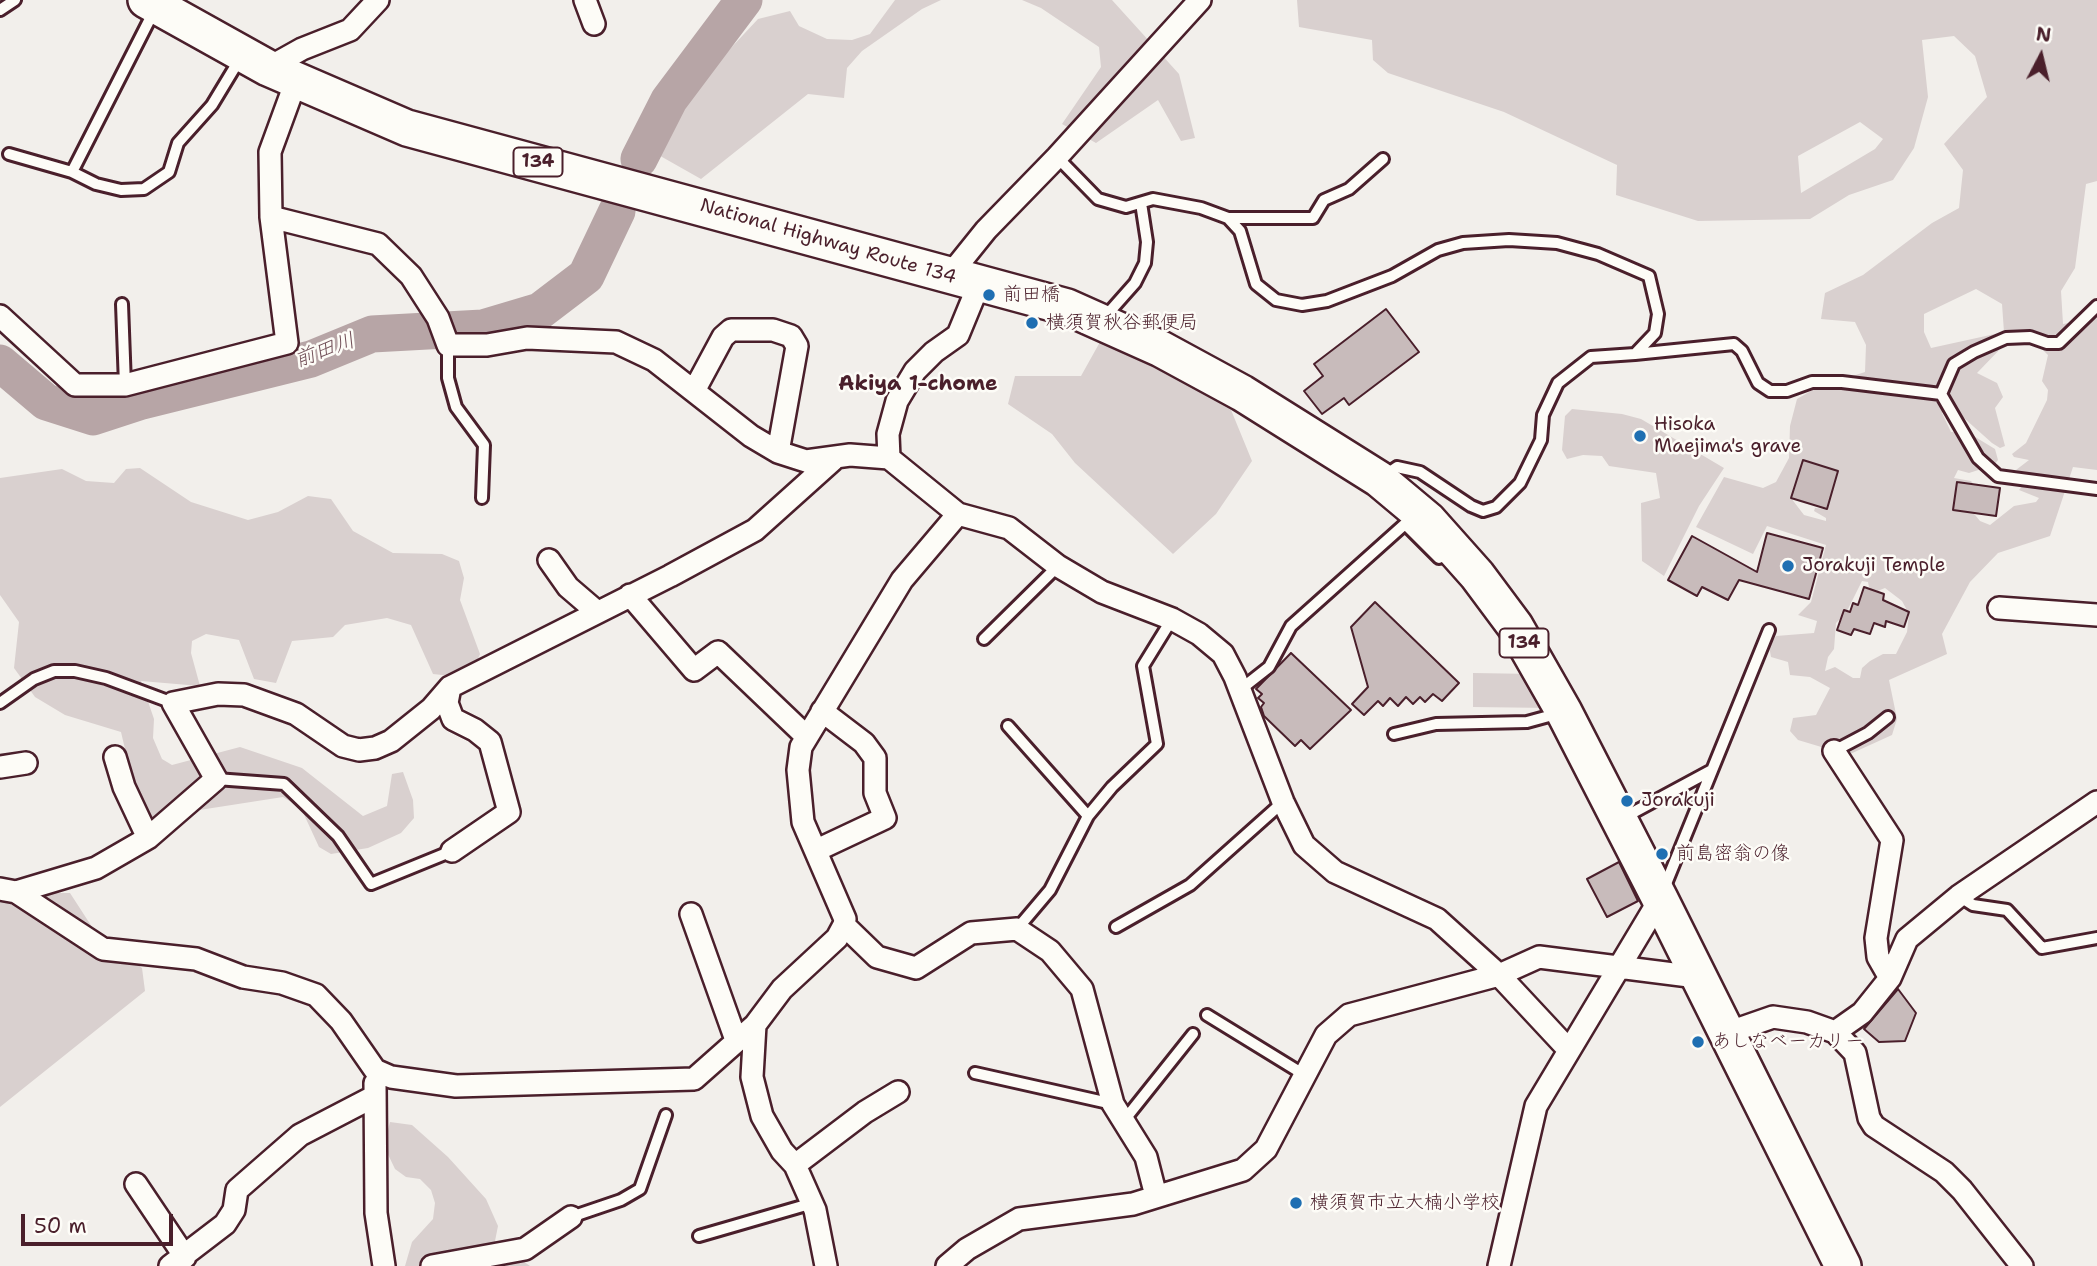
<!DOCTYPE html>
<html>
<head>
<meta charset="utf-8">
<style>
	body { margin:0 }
	#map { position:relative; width:2097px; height:1266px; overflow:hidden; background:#f2efeb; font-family:"Shantell Sans",sans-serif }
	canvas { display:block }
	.north { position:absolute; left:2006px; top:21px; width:70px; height:70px; -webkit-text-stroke:5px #fdfcf7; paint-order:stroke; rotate:7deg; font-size:19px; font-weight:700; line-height:28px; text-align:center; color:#4a1f2b }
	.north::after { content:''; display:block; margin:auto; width:24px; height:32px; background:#4a1f2b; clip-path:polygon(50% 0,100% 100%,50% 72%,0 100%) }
	.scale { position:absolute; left:21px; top:1214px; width:152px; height:32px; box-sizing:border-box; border:4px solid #4a1f2b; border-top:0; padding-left:9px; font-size:21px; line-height:24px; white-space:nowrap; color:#4a1f2b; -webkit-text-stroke:5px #fdfcf7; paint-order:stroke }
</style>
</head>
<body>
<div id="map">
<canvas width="2097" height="1266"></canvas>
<div class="north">N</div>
<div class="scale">50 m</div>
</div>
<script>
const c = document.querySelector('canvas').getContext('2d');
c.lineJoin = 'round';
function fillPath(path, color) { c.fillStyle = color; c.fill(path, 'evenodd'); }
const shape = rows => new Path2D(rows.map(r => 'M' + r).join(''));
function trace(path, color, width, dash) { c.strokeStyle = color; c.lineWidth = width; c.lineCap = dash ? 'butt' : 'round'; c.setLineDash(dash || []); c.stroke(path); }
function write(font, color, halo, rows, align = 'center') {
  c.font = font + ' "Shantell Sans","Klee One",sans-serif'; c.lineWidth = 5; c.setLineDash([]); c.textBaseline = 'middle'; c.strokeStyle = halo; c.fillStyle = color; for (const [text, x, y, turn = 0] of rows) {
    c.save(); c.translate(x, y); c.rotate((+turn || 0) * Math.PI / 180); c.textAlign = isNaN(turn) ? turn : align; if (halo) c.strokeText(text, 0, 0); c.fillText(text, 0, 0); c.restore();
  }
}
const green = shape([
	[895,0,941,0,922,9,862,51,847,68,844,98,808,94,701,179,655,153,671,112,758,19,790,11,799,26,827,39,852,40,870,34],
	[1022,0,1112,0,1179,74,1195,138,1181,141,1158,100,1096,143,1062,124,1101,67,1099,47,1041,8],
	[1297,0,2097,0,2097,181,2086,184,2075,268,2061,291,2063,324,2097,318,2097,470,2073,467,2050,536,1998,553,1970,582,1942,634,1947,654,1889,680,1897,719,1892,735,1848,755,1798,740,1790,731,1793,718,1816,715,1830,688,1810,677,1790,675,1788,662,1771,657,1769,646,1776,636,1814,633,1817,621,1798,615,1811,602,1826,545,1767,526,1753,554,1696,527,1724,477,1763,488,1776,482,1789,458,1790,426,1797,399,1816,388,1865,372,1866,345,1855,322,1821,319,1825,293,1863,275,1932,223,1959,208,1963,170,1944,144,1987,97,1975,56,1954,36,1922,40,1928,97,1914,148,1893,180,1849,195,1810,219,1698,221,1616,195,1617,165,1504,112,1388,73,1373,60,1372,40,1299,27],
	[1860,122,1883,139,1875,149,1801,193,1798,156],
	[1976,289,2002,304,2004,332,1931,348,1924,332,1924,314],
	[2024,340,2036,343,2048,355,2042,381,2048,390,2047,400,2026,443,2012,454,2014,457,2029,460,2016,470,2031,476,2019,490,2039,498,2036,502,2014,506,1990,525,1980,521,1971,510,1975,486,1971,481,1954,478,1958,470,1969,473,1994,465,1998,460,1995,449,1967,432,1951,432,1942,413,1945,409,1955,410,1992,443,2000,448,2005,446,1995,408,2003,397,1997,383,1977,373,2004,345],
	[1803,460,1838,471,1827,509,1815,508,1814,511,1826,518,1826,521,1804,515,1791,498],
	[1862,581,1868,582,1869,587,1875,592,1885,588,1902,601,1909,614,1907,632,1896,654,1883,654,1870,661,1862,668,1860,678,1853,678,1835,667,1825,671,1828,657,1834,649,1836,623,1846,613],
	[1105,333,1229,405,1252,461,1216,514,1173,554,1075,463,1052,434,1008,404,1015,376,1081,376],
	[1572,409,1622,414,1641,419,1724,468,1699,506,1664,576,1642,561,1641,503,1660,498,1656,473,1609,466,1602,456,1583,455,1567,459,1562,450,1565,416],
	[140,468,191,502,248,520,278,512,308,496,331,499,353,531,393,553,442,554,459,561,464,578,460,600,480,654,476,664,451,676,433,674,411,625,387,618,345,625,333,637,292,641,276,683,254,679,239,640,206,634,192,641,191,653,200,686,141,681,154,719,153,738,162,759,172,765,240,747,302,768,363,816,387,806,392,774,403,772,413,800,414,818,401,833,368,848,331,854,319,847,301,808,283,797,148,818,134,787,121,732,65,715,35,697,14,668,19,622,0,595,0,478,62,469,86,481,114,483,126,469],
	[1473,673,1534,674,1551,708,1473,707],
	[0,893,70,893,94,930,142,968,145,991,0,1107],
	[390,1122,412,1125,448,1157,486,1199,498,1226,495,1241,530,1266,405,1266,412,1242,433,1219,435,1203,431,1190,420,1179,406,1177,395,1169,384,1146]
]);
const river = shape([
	[639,159,669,100,744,0],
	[0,363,46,402,93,417,142,401,311,359,372,334,483,328,540,311,586,276,617,211]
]);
const building = shape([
	[1386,309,1419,352,1349,405,1344,398,1322,414,1304,391,1323,376,1314,364,1386,309],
	[1803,460,1838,471,1827,509,1791,498,1803,460],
	[1957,482,2000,488,1996,516,1953,510,1957,482],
	[1767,533,1823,548,1809,599,1739,580,1728,600,1702,587,1697,596,1668,580,1692,536,1757,572,1767,533],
	[1864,587,1884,594,1883,600,1909,612,1904,627,1886,621,1885,627,1874,623,1870,634,1854,629,1851,635,1837,630,1844,610,1850,612,1853,603,1858,605,1864,587],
	[1375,602,1459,683,1442,701,1433,694,1425,702,1420,697,1413,704,1406,697,1398,706,1390,698,1383,706,1378,701,1364,715,1352,704,1368,687,1351,627,1375,602],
	[1291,653,1351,710,1310,749,1301,740,1295,746,1264,716,1261,707,1264,703,1258,698,1262,694,1256,689,1291,653],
	[1619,862,1638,901,1607,917,1587,879,1619,862],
	[1898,989,1916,1013,1905,1041,1879,1042,1864,1029,1898,989]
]);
const service = shape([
	[0,10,15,0],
	[9,154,72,172,96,184,121,190,144,189,169,172,178,143,212,105,241,57],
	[1057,157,1098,199,1126,207,1153,199,1201,208,1228,218,1313,218,1324,200,1349,189,1383,159],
	[72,172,155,9],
	[1228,218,1240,231,1256,284,1276,300,1302,305,1327,301,1392,276,1438,250,1463,243,1509,240,1557,243,1598,254,1649,276,1658,314,1655,333,1635,354,1591,357,1558,383,1543,415,1541,440,1520,483,1496,507,1483,511,1471,506,1420,472,1397,467,1384,476],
	[122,304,125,385],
	[1104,318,1135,283,1145,263,1147,242,1141,203],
	[448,345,448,378,456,407,484,445,482,498],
	[1635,354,1734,344,1742,351,1758,383,1770,391,1787,391,1812,382,1842,382,1941,394],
	[1941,394,1978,458,1998,476,2097,489],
	[1941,394,1954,364,1974,352,2006,338,2030,337,2047,343,2059,343,2097,306],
	[984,639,1058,566],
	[1241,689,1269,667,1291,626,1405,524,1439,558],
	[0,703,34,679,54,671,75,671,106,678,173,703],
	[1008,726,1088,816],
	[1394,734,1436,724,1527,722,1560,713],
	[1834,751,1868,733,1888,717],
	[216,779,284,784,338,836,371,884,452,851],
	[1623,818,1712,770],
	[1663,891,1769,630],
	[1959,896,1973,905,2007,910,2042,948,2097,938],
	[1116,927,1190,885,1283,802],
	[1017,929,1050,890,1088,816,1112,787,1157,744,1143,666,1172,619],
	[1207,1015,1303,1074],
	[975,1073,1113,1104],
	[1122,1123,1193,1034],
	[571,1217,621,1200,640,1189,666,1115],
	[699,1236,813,1203]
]);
const minor = shape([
	[585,0,594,24],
	[268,68,302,49,350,30,378,0],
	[271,217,378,244,411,276,438,318,448,345,487,345,527,338,616,342,654,360,751,436,778,452,806,461,850,455,889,458,958,514,1009,528,1058,566,1102,592,1172,619,1199,634,1223,654,1235,677,1283,802,1304,845,1335,872,1437,919,1499,975,1568,1049],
	[949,276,986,230,1057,157,1200,0],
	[0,316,75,385,125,385,287,343,271,217,270,152,296,81],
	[695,389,723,337,731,330,773,330,791,336,797,346,778,452],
	[889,458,888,434,897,401,915,371,934,352,958,335,979,284],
	[549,560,568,587,596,611],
	[630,595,694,670,718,652,807,737],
	[1999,608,2097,615],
	[450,687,447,703,453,719,475,730,490,742,509,812,452,851],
	[1834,751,1892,840,1876,938,1878,957,1890,978],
	[115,757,124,787,148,838],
	[0,767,26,763],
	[817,850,885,818,875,793,875,758,864,743,822,711],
	[0,889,16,892,103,949,196,959,243,977,282,983,316,995,341,1021,375,1070,391,1077,456,1086,694,1079,755,1025,782,989,837,938,844,925,845,919,803,822,798,770,801,747,902,580,958,514],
	[16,892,96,868,148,838,216,779,173,703,218,694,244,695,296,714,343,746,359,750,375,748,391,741,431,709,450,687,670,576,755,530,833,460],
	[691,914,736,1040],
	[844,925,877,957,916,968,971,933,1017,929,1050,951,1082,989,1113,1104,1146,1157,1156,1196],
	[755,1025,752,1077,762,1116,782,1151,795,1165,815,1210,826,1266],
	[1835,1032,1855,1053,1869,1118,1874,1126,1944,1172,1962,1190,2022,1266],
	[1727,1033,1773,1017,1807,1022,1835,1032,1862,1013,1890,978,1907,939,1959,896,2097,802],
	[375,1083,376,1213,384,1266],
	[795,1165,865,1112,898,1092],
	[136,1184,185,1257],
	[170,1266,225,1224,234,1210,237,1190,300,1135,375,1096],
	[432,1266,525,1249,571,1217],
	[947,1266,967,1249,1019,1219,1133,1204,1243,1170,1266,1149,1326,1035,1349,1015,1499,975,1539,957,1697,977],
	[1499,1266,1536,1106,1660,899]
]);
const trunk = shape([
	[146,0,268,68,407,128,1067,307,1161,349,1242,393,1379,479,1428,520,1477,575,1515,626,1564,712,1660,899,1843,1266]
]);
const markers = [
	[989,295,7,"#1f6fb2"],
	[1032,323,7,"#1f6fb2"],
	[1640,436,7,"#1f6fb2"],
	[1788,566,7,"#1f6fb2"],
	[1627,801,7,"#1f6fb2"],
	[1662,854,7,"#1f6fb2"],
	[1698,1042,7,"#1f6fb2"],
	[1296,1203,7,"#1f6fb2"]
];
const shields = [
	[538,162,49],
	[1524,643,49]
];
const shieldNames = [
	["134",538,162],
	["134",1524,643]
];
const streetNames = [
	["National Highway Route 134",828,242,16]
];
const poiNames = [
	["前田橋",1003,295],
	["横須賀秋谷郵便局",1046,323],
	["Hisoka",1654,425],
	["Maejima's grave",1654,447],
	["Jorakuji Temple",1802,566],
	["Jorakuji",1641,801],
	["前島密翁の像",1676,854],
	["あしなベーカリー",1712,1042],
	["横須賀市立大楠小学校",1310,1203]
];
const waterNames = [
	["前田川",325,351,-20]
];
const neighbourhoodNames = [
	["Akiya 1-chome",918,385]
];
fillPath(green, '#d9d0cf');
trace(river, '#b7a5a6', 37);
fillPath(building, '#c8bbbb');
trace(building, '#4a1f2b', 2);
trace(service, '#4a1f2b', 16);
trace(minor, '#4a1f2b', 26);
trace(trunk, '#4a1f2b', 40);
trace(service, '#fdfcf7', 10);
trace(minor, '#fdfcf7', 21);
trace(trunk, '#fdfcf7', 35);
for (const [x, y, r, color] of markers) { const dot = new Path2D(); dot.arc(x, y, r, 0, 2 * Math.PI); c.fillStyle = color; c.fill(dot); trace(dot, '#fdfcf7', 2.5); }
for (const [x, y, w] of shields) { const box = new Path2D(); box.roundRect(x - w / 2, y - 14.5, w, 29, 5); c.fillStyle = '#fdfcf7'; c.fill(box); trace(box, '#4a1f2b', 2); }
write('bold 18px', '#4a1f2b', null, shieldNames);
write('19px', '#4a1f2b', '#fdfcf7', streetNames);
write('19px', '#4a1f2b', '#fdfcf7', poiNames, 'left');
write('italic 21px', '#704e56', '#fdfcf7', waterNames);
write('bold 21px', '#4a1f2b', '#fdfcf7', neighbourhoodNames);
</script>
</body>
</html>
